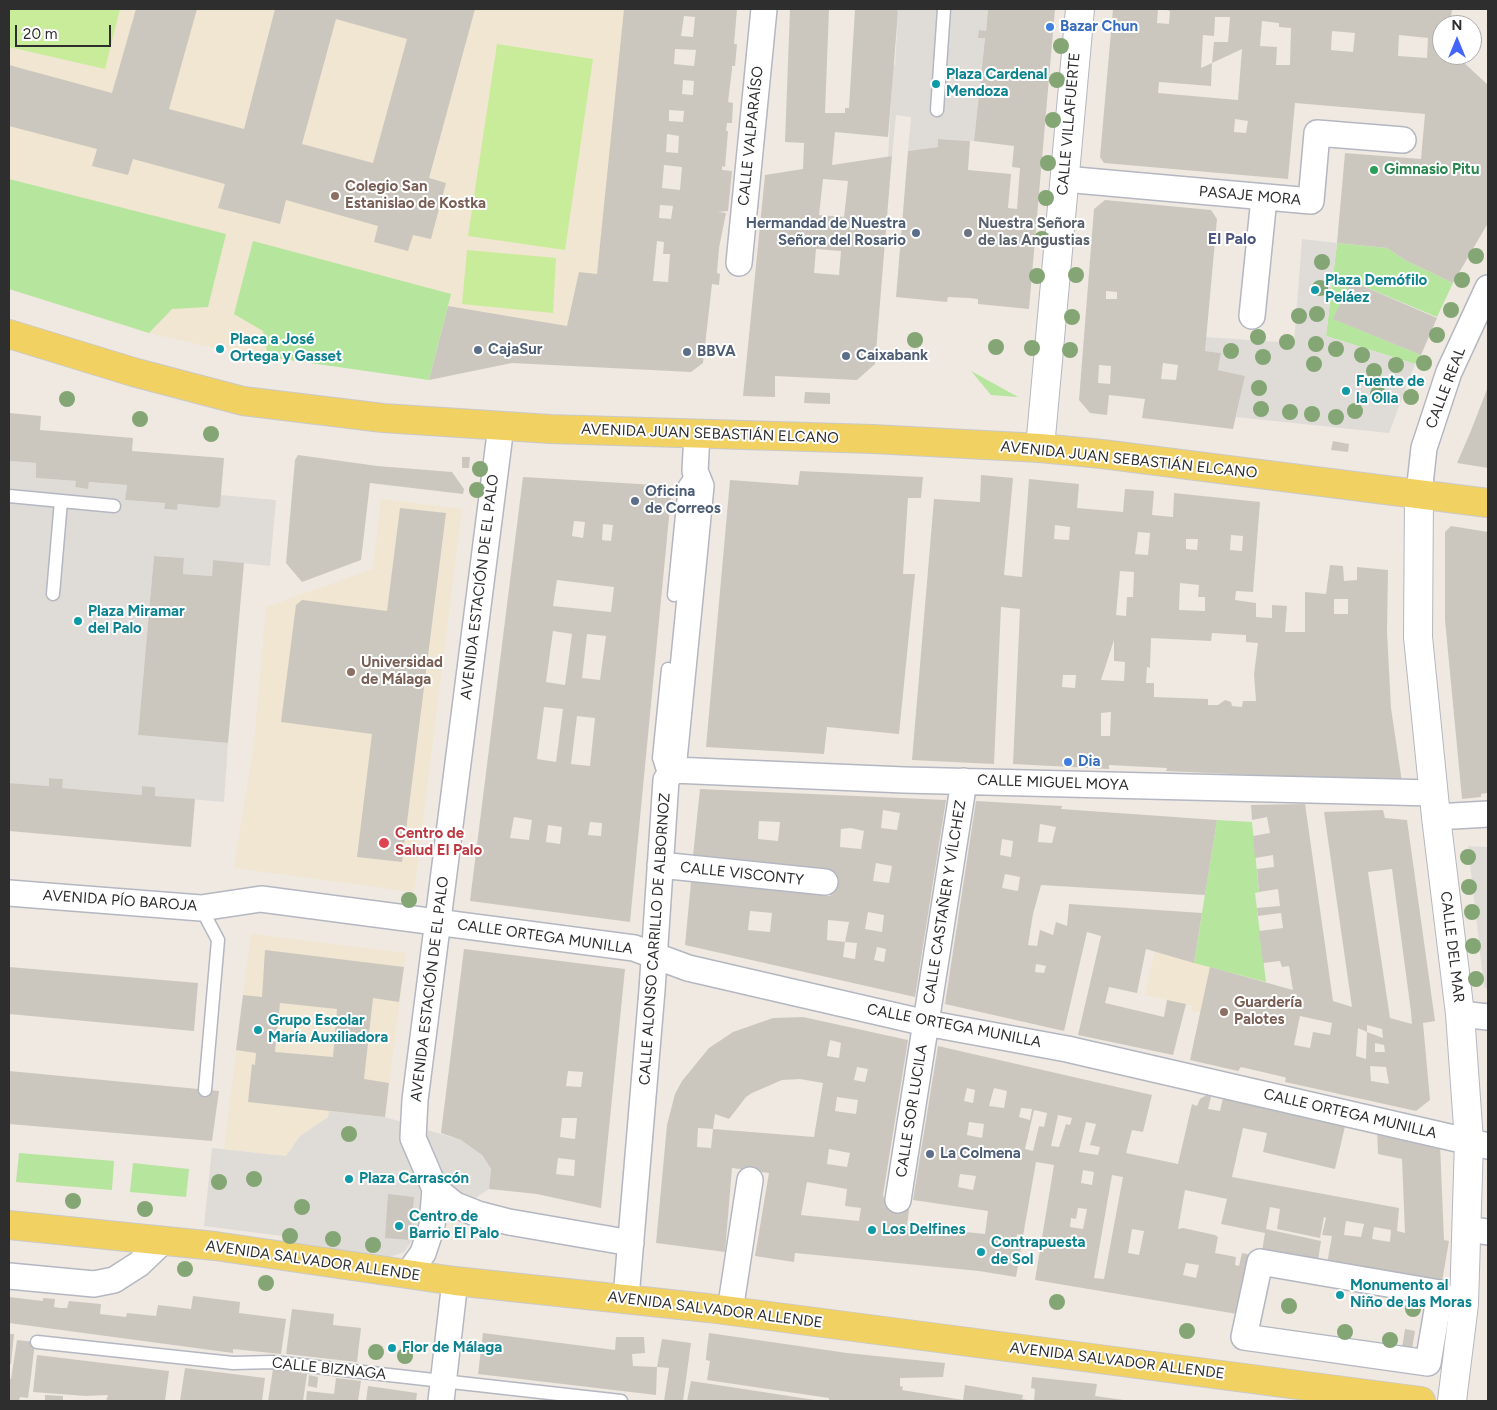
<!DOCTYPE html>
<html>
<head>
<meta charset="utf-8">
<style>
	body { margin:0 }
	#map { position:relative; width:1497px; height:1410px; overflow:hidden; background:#efe9e1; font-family:Figtree,sans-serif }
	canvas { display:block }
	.frame { position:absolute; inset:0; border:10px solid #2e2e2e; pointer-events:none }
	.north { position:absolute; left:1432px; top:15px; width:50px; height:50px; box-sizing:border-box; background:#fff; border:1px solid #ababab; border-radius:50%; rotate:0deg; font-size:14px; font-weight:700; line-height:20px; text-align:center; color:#2e2e2e }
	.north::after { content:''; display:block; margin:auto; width:18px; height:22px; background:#4264fb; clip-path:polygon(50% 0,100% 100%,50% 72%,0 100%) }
	.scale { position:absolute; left:15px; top:25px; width:96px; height:22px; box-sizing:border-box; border:2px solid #2e2e2e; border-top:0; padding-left:6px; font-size:15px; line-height:18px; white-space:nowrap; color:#2e2e2e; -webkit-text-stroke:4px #fff; paint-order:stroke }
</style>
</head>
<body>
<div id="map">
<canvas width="1497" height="1410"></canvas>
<div class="frame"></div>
<div class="north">N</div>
<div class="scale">20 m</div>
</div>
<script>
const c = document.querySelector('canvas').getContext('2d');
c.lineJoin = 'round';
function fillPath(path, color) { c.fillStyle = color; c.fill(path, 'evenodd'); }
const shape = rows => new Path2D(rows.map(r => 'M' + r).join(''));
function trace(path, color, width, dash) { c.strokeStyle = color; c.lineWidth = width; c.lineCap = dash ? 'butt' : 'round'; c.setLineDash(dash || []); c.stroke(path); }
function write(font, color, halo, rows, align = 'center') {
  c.font = font + ' Figtree,sans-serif'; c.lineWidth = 4; c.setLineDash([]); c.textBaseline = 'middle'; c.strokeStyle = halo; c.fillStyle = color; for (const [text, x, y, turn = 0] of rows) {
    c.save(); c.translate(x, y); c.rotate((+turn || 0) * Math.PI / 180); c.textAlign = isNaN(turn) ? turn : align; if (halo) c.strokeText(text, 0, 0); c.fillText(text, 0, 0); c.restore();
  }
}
const education = shape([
	[9,9,679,9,653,281,579,272,567,326,448,306,429,380,214,348,149,333,9,289],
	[381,499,462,509,414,892,234,868,254,742,266,607,373,569],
	[251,934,406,953,385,1117,329,1112,328,1117,300,1136,286,1156,224,1149],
	[1155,951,1258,980,1238,1071,1190,1060,1200,1012,1192,1011,1192,1006,1190,1005,1145,995]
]);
const green = shape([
	[9,179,226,234,208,307,172,309,149,333,9,289],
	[253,241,451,294,429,380,268,357,263,331,234,314],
	[1337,243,1387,248,1405,260,1453,283,1437,317,1351,281,1334,319,1421,355,1415,364,1326,336],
	[971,371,1018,397,991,395],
	[1217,820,1252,822,1259,892,1255,893,1266,982,1194,963],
	[19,1153,114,1161,112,1190,16,1182],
	[133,1163,189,1169,186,1197,130,1192]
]);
const pitch = shape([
	[9,9,120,9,105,69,9,47],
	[497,44,593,59,565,250,468,236],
	[467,250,556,258,553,313,462,304]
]);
const plaza = shape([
	[896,9,988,9,974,141,939,139,938,147,908,151,911,117,896,115,892,156,888,157,893,65,895,65,898,13],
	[1302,239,1337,243,1326,336,1415,364,1389,433,1236,417,1245,376,1218,370,1221,353,1205,351,1206,337,1294,343],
	[9,461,36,463,36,478,76,481,75,487,88,488,89,482,127,485,125,500,165,503,164,509,177,510,178,504,218,508,221,495,276,500,270,566,213,560,212,576,183,574,184,558,154,556,138,735,228,743,224,802,155,796,155,787,142,786,142,795,62,788,62,779,50,778,49,786,9,783],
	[1468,846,1488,847,1488,989,1484,987],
	[329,1111,385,1117,461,1140,480,1153,491,1169,489,1189,412,1241,404,1252,390,1257,282,1245,282,1236,204,1226,212,1148,286,1156,300,1136,328,1117]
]);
const building = shape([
	[136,9,197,9,169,109,244,129,275,9,475,9,429,178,446,183,431,239,413,235,408,251,374,242,378,226,286,200,280,224,218,208,225,184,133,159,128,175,92,166,97,149,9,126,9,65,112,93],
	[336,19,407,39,373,163,302,144],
	[624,9,737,9,734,44,737,44,735,66,732,66,732,69,728,102,733,103,732,123,727,123,726,131,728,131,725,167,722,166,722,170,732,171,728,211,718,212,726,213,719,248,717,273,720,274,719,285,712,284,703,363,691,372,512,363,429,380,448,306,567,326,579,272,597,274],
	[684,16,695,17,693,37,681,36],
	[675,49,696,50,694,66,674,64],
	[683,80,694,81,693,95,682,94],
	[669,110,684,111,683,122,669,121],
	[667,134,679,136,678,153,666,152],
	[664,165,682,167,680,190,662,188],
	[660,205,673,206,671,219,659,218],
	[657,241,664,242,663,254,670,254,668,282,653,281],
	[790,9,829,9,825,113,845,113,845,108,849,108,855,9,896,9,898,12,888,137,835,132,832,165,892,156,875,364,857,380,775,376,775,397,743,396,765,175,803,169,804,143,785,142],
	[823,179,848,181,844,217,819,215],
	[816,249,841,251,839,275,814,273],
	[988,9,1055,9,1029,309,978,304,978,299,969,298,948,297,947,302,896,297,908,151,938,147,938,139,970,141,968,170,1011,174,1008,208,1017,209,1020,168,1012,167,1014,146,974,141,985,38,978,38,979,30,986,31],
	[1113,9,1158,9,1157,23,1169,24,1170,11,1163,9,1452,9,1450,25,1442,25,1442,55,1447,55,1447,59,1461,60,1488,85,1488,223,1453,283,1405,260,1387,248,1337,243,1345,153,1421,159,1425,114,1295,103,1288,179,1104,163,1100,157],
	[1215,17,1230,17,1228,42,1214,42,1212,63,1242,49,1238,100,1158,93,1159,82,1211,86,1212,63,1201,68,1203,35,1214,36],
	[1262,21,1279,23,1279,27,1291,28,1290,65,1276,65,1277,47,1260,46],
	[1332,31,1355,33,1353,52,1331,50],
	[1399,35,1428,38,1427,58,1398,56],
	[1235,119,1248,121,1246,133,1234,132],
	[1105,200,1211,210,1217,219,1205,351,1221,353,1218,370,1245,376,1233,429,1142,418,1145,399,1109,395,1107,415,1090,413,1079,400,1094,209],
	[1106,291,1117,292,1117,299,1106,299],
	[1163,363,1178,365,1176,380,1161,379],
	[1099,365,1111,366,1110,384,1098,383],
	[1351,281,1437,318,1421,355,1333,319],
	[1488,387,1488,468,1457,463,1470,433],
	[805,392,830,393,830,404,804,403],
	[9,413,41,416,40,430,133,438,132,451,224,458,220,506,218,508,178,504,177,510,164,509,165,503,125,500,127,485,89,482,88,489,75,487,76,481,36,478,36,463,9,461],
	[1333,441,1349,444,1348,452,1331,450],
	[298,455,377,466,452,472,464,489,463,494,370,483,361,560,302,582,286,563,295,460],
	[462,457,470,457,469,468,462,468],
	[800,471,923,477,921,498,908,498,903,574,915,574,899,734,827,727,824,754,706,747,730,480,798,485],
	[981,475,1013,478,1004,575,1022,577,1029,479,1079,484,1077,508,1123,512,1125,489,1154,491,1152,515,1173,517,1174,493,1260,502,1253,592,1236,591,1235,600,1256,603,1256,617,1272,618,1272,605,1287,606,1285,632,1305,632,1305,592,1326,594,1330,565,1343,566,1344,581,1357,580,1357,567,1388,570,1387,632,1391,708,1402,782,1166,771,1167,768,1109,765,1109,769,1013,764,1020,609,1001,607,994,764,912,760,934,499,980,502],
	[1055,525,1070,527,1069,540,1054,539],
	[1138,532,1150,533,1148,555,1135,554],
	[1231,535,1243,536,1242,551,1230,550],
	[1186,539,1198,539,1197,550,1186,549],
	[1120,571,1134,572,1133,597,1127,597,1126,616,1116,615],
	[1180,583,1199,585,1198,597,1205,597,1205,611,1179,610],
	[1334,599,1348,599,1348,614,1334,614],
	[1212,633,1246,635,1246,642,1258,643,1254,674,1256,701,1243,701,1242,707,1232,706,1231,702,1225,700,1218,705,1208,705,1208,699,1154,697,1154,683,1146,683,1147,667,1150,668,1151,638,1211,641],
	[1114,640,1114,661,1125,662,1124,681,1101,680],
	[1063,675,1076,675,1075,688,1062,687],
	[1111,712,1110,736,1101,736,1101,713],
	[523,477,672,486,630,922,470,901],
	[574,521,585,522,583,538,572,536],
	[603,524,613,525,611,541,602,540],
	[557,580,614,587,611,612,553,606],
	[553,631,572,634,565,685,546,682],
	[587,634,606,636,600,680,582,678],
	[544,707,563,709,556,762,537,759],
	[577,716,595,718,590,766,571,764],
	[514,817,532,820,529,840,510,838],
	[590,822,602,823,601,836,588,835],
	[548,825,562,827,560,844,546,842],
	[400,508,446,513,402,862,357,857,372,734,281,722,296,605,302,600,387,611],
	[1451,526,1488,532,1488,793,1481,794,1481,797,1462,799,1445,620,1445,532],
	[154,556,184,558,183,574,212,576,213,560,244,563,228,743,138,735],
	[49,778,63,779,62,788,142,795,142,786,155,787,155,796,195,799,191,847,9,831,9,783,49,786],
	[700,789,946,800,915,997,685,945,691,882,830,896,832,870,693,856],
	[883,810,900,813,897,830,881,828],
	[759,821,780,822,778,841,758,839],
	[851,828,864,831,861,849,840,847,841,829],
	[876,863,892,866,889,883,873,881],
	[750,911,772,913,770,932,748,930],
	[868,912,884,915,882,932,865,929],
	[828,920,849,922,845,942,857,943,855,959,843,957,845,942,827,940],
	[877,947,886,949,884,962,874,960],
	[976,801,1062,806,1061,809,1217,820,1205,895,1041,885,1033,914,1028,945,1037,946,1040,930,1053,935,1056,922,1067,926,1069,904,1202,913,1194,963,1146,949,1137,993,1109,987,1105,1003,1164,1017,1167,1000,1186,1004,1173,1055,1078,1035,1101,936,1087,932,1064,1031,945,1004],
	[1040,824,1056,827,1052,843,1038,842],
	[1002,839,1013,841,1011,857,1000,855],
	[1005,874,1020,877,1018,891,1002,888],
	[1036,964,1046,966,1044,973,1035,972],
	[1305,804,1333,1001,1352,1007,1324,812,1383,810,1385,818,1407,820,1435,1021,1423,1023,1430,1100,1416,1111,1285,1082,1286,1078,1284,1077,1241,1067,1238,1071,1190,1060,1210,967,1293,990,1289,966,1282,967,1280,961,1263,963,1259,931,1283,928,1281,913,1258,916,1257,908,1280,906,1278,889,1259,892,1257,869,1274,867,1273,855,1255,858,1253,836,1270,833,1267,817,1252,820,1251,805],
	[1392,869,1411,1012,1412,1024,1390,1018,1368,872],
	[1300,1016,1332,1023,1330,1035,1313,1032,1310,1048,1294,1045],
	[1367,1025,1382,1029,1383,1038,1367,1032],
	[1358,1028,1367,1032,1366,1059,1356,1056],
	[1375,1043,1384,1045,1385,1052,1375,1052],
	[1370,1066,1386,1067,1389,1084,1371,1081],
	[464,949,625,969,601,1208,537,1194,489,1189,491,1169,482,1155,461,1140,441,1133],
	[568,1071,583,1072,581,1087,566,1086],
	[562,1118,577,1118,575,1139,560,1137],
	[558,1158,575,1160,574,1176,556,1174],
	[265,950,404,967,399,1002,373,998,364,1079,389,1083,385,1117,248,1102,252,1064,255,1065,256,1053,236,1050,243,995,262,997],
	[280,1003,337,1009,333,1057,275,1052],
	[9,967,198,983,194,1031,9,1014],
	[803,1017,908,1040,883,1195,884,1198,910,1202,907,1226,985,1234,988,1211,913,1200,938,1046,1152,1095,1143,1132,1132,1130,1126,1153,1178,1164,1192,1104,1197,1106,1200,1099,1210,1093,1212,1093,1208,1109,1220,1111,1224,1094,1346,1122,1335,1169,1263,1152,1267,1133,1243,1128,1232,1177,1399,1208,1397,1231,1405,1233,1402,1159,1378,1154,1377,1129,1440,1144,1444,1240,1449,1241,1440,1293,1325,1275,1332,1236,1322,1235,1326,1218,1324,1217,1320,1238,1277,1229,1280,1209,1270,1207,1266,1229,1321,1241,1316,1273,1260,1262,1249,1316,1035,1280,1054,1165,1036,1162,1023,1236,1017,1234,1016,1242,1022,1243,1016,1277,979,1271,795,1253,794,1262,755,1256,769,1173,732,1168,725,1252,656,1243,667,1125,675,1094,682,1081,709,1048,733,1032,773,1018],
	[830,1040,841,1043,839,1058,827,1056],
	[857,1067,868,1069,865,1082,854,1080],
	[800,1079,823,1083,814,1137,713,1129,711,1148,697,1147,698,1128,713,1129,715,1114,729,1119,746,1097,752,1093,782,1080],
	[967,1088,975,1090,973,1103,964,1101],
	[994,1088,1007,1091,1004,1108,989,1106],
	[837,1097,858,1100,856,1114,835,1111],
	[1021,1108,1032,1109,1030,1120,1019,1117],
	[1034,1110,1047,1113,1044,1127,1039,1126,1033,1151,1025,1149],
	[1058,1115,1072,1118,1070,1125,1066,1124,1059,1147,1051,1146],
	[969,1122,984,1124,982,1138,967,1135],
	[1086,1122,1096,1124,1090,1145,1100,1147,1098,1155,1079,1152],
	[829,1149,850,1153,847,1167,827,1164],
	[1083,1170,1094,1172,1092,1185,1081,1183],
	[960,1174,976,1176,973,1190,958,1187],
	[1112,1175,1123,1177,1104,1279,1094,1278],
	[807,1182,847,1189,845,1206,861,1208,859,1221,801,1215],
	[1185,1190,1227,1199,1221,1224,1265,1233,1261,1257,1242,1253,1239,1266,1235,1265,1236,1257,1215,1253,1218,1237,1215,1235,1183,1228,1178,1229],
	[1078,1208,1087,1209,1083,1229,1070,1227,1071,1218,1076,1219],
	[1346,1221,1364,1224,1361,1237,1344,1235],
	[1374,1227,1391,1230,1390,1242,1372,1239],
	[1132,1229,1144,1231,1139,1255,1128,1253],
	[1186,1263,1199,1265,1196,1278,1183,1275],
	[9,1071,219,1091,212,1141,9,1124],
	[388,1194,414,1197,410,1240,385,1238],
	[193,1296,240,1302,239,1313,286,1319,281,1354,233,1349,233,1353,9,1323,9,1297,43,1301,43,1298,55,1299,54,1307,60,1308,67,1308,69,1301,101,1304,100,1314,126,1317,127,1313,156,1316,158,1305,191,1309],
	[292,1309,334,1314,333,1325,361,1328,357,1362,286,1354],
	[1405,1329,1415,1331,1412,1349,1402,1348],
	[483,1333,615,1350,616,1337,644,1337,645,1353,632,1354,633,1366,657,1367,656,1395,478,1374],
	[709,1333,847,1353,945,1363,943,1377,900,1378,900,1386,903,1387,902,1390,963,1400,965,1385,1023,1395,1022,1399,1033,1401,829,1401,829,1398,707,1380,710,1361,706,1360,706,1357],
	[9,1334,14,1334,11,1364,9,1364],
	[662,1339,691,1343,683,1401,664,1401,669,1368,657,1367],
	[17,1340,35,1342,31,1376,28,1398,20,1397,19,1401,9,1401,9,1379,11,1379],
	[37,1355,169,1371,165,1401,106,1401,108,1395,86,1396,33,1392],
	[185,1368,265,1378,262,1401,180,1401],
	[273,1369,307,1374,303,1401,268,1401],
	[309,1375,318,1377,317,1388,308,1386],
	[1032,1377,1097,1384,1095,1396,1131,1401,1034,1401,1035,1389,1031,1388],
	[336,1378,361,1381,358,1401,306,1401,307,1391,334,1394],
	[691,1381,815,1400,815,1401,687,1401],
	[368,1386,417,1393,416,1401,366,1401],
	[45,1395,63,1396,63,1401,45,1401]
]);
const lane = shape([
	[937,110,944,9],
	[9,496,114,506],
	[53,594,61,501],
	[674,595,685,485,695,471],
	[666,780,659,758,668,669],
	[201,908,218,940,205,1090],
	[37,1342,233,1363,273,1362,621,1401]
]);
const street = shape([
	[1064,179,1311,201,1317,133,1403,140],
	[739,263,764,9],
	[1252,316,1264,198],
	[1419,493,1424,448,1449,372,1488,288],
	[673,770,904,780,1433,793],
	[1436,817,1488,814],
	[660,865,825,882],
	[9,893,201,908,261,899,634,948,688,968,926,1023,1067,1049,1488,1146],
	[1460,1014,1488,1017],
	[435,1189,455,1205,478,1214,509,1222,631,1243],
	[898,1200,964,781],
	[1467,1229,1488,1232],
	[1260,1262,1440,1293,1428,1363,1244,1337,1260,1262],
	[408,1274,423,1253,432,1226,435,1189,413,1138,415,1100,501,426],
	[9,1276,94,1284,114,1280,139,1264,163,1241],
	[626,1298,652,990,666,780,673,770,701,486,695,471,697,434],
	[730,1311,750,1180],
	[441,1401,455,1281]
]);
const secondary = shape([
	[1040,448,1080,9],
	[1419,493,1418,637,1436,817,1460,1014,1469,1141,1464,1304,1452,1401]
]);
const primary = shape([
	[9,334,133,372,243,401,383,418,550,429,873,439,1040,448,1102,454,1488,503],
	[9,1225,215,1246,455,1281,708,1308,1421,1401]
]);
const trees = [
	[1061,46],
	[1057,80],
	[1053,120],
	[1048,163],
	[1046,198],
	[1042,239],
	[1476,256],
	[1322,262],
	[1076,275],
	[1037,276],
	[1462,280],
	[1320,288],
	[1451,310],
	[1317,314],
	[1299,316],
	[1072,317],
	[1437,335],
	[1258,337],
	[915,340],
	[1287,342],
	[1316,344],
	[996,347],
	[1032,348],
	[1336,349],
	[1070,350],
	[1231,351],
	[1362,355],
	[1263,357],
	[1424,363],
	[1314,364],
	[1396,365],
	[1374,371],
	[1259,388],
	[1378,394],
	[1411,397],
	[67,399],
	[1261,409],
	[1355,411],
	[1290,412],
	[1312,414],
	[1336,417],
	[140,419],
	[211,434],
	[480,469],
	[477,490],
	[1468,857],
	[1469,887],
	[409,900],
	[1472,912],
	[1473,946],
	[1476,979],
	[349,1134],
	[254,1179],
	[219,1182],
	[73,1201],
	[302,1207],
	[145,1209],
	[290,1236],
	[333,1239],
	[373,1245],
	[185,1269],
	[266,1283],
	[1057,1302],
	[1289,1306],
	[1413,1309],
	[1187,1331],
	[1345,1332],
	[1390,1340],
	[376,1352],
	[405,1356]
];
const markers = [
	[1050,27,5,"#3f7fe0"],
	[936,84,5,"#0f9aa8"],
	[1374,170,5,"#2e9e5b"],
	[335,196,5,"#8d6e63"],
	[916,233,5,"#5c6f8a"],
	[968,233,5,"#6b7280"],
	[1315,290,5,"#0f9aa8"],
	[220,349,5,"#0f9aa8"],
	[478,350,5,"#5c6f8a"],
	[687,352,5,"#5c6f8a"],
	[846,356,5,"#5c6f8a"],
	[1346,391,5,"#0f9aa8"],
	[635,501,5,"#5c6f8a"],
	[78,621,5,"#0f9aa8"],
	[351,672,5,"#8d6e63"],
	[1068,762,5,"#3f7fe0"],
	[384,843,6,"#e0444e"],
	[1224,1012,5,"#8d6e63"],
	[258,1030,5,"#0f9aa8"],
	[930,1154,5,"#5c6f8a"],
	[349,1179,5,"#0f9aa8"],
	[399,1226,5,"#0f9aa8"],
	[872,1230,5,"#0f9aa8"],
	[981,1252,5,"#0f9aa8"],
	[1340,1295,5,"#0f9aa8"],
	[392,1348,5,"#0f9aa8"]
];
const shopNames = [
	["Bazar Chun",1060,27],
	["Dia",1078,762]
];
const cultureNames = [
	["Plaza Cardenal",946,75],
	["Mendoza",946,92],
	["Plaza Demófilo",1325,281],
	["Peláez",1325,298],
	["Placa a José",230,340],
	["Ortega y Gasset",230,357],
	["Fuente de",1356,382],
	["la Olla",1356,399],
	["Plaza Miramar",88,612],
	["del Palo",88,629],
	["Grupo Escolar",268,1021],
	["María Auxiliadora",268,1038],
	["Plaza Carrascón",359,1179],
	["Centro de",409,1217],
	["Barrio El Palo",409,1234],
	["Los Delfines",882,1230],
	["Contrapuesta",991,1243],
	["de Sol",991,1260],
	["Monumento al",1350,1286],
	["Niño de las Moras",1350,1303],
	["Flor de Málaga",402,1348]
];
const streetNames = [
	["CALLE VILLAFUERTE",1069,124,-85],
	["CALLE VALPARAÍSO",751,136,-84],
	["PASAJE MORA",1250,196,5],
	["CALLE REAL",1446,388,-69],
	["AVENIDA JUAN SEBASTIÁN ELCANO",710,434,2],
	["AVENIDA JUAN SEBASTIÁN ELCANO",1129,460,6],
	["AVENIDA ESTACIÓN DE EL PALO",480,587,-83],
	["CALLE MIGUEL MOYA",1053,783,2],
	["CALLE VISCONTY",742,874,6],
	["AVENIDA PÍO BAROJA",120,901,4],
	["CALLE CASTAÑER Y VÍLCHEZ",945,902,-81],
	["CALLE ORTEGA MUNILLA",545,937,8],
	["CALLE ALONSO CARRILLO DE ALBORNOZ",655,939,-86],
	["CALLE DEL MAR",1452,947,83],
	["AVENIDA ESTACIÓN DE EL PALO",430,989,-83],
	["CALLE ORTEGA MUNILLA",954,1026,11],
	["CALLE SOR LUCILA",912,1111,-81],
	["CALLE ORTEGA MUNILLA",1350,1114,13],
	["AVENIDA SALVADOR ALLENDE",313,1261,8],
	["AVENIDA SALVADOR ALLENDE",715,1310,7],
	["AVENIDA SALVADOR ALLENDE",1117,1361,7],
	["CALLE BIZNAGA",329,1369,6]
];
const leisureNames = [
	["Gimnasio Pitu",1384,170]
];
const educationNames = [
	["Colegio San",345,187],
	["Estanislao de Kostka",345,204],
	["Universidad",361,663],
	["de Málaga",361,680],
	["Guardería",1234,1003],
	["Palotes",1234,1020]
];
const serviceNames = [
	["Hermandad de Nuestra",906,224,"right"],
	["Señora del Rosario",906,241,"right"],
	["CajaSur",488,350],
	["BBVA",697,352],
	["Caixabank",856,356],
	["Oficina",645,492],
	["de Correos",645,509],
	["La Colmena",940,1154]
];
const worshipNames = [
	["Nuestra Señora",978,224],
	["de las Angustias",978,241]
];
const healthNames = [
	["Centro de",395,834],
	["Salud El Palo",395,851]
];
const neighbourhoodNames = [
	["El Palo",1232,239]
];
fillPath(education, '#f0e6d1');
fillPath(green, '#b6e59e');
fillPath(pitch, '#c9ec9a');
fillPath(plaza, '#dfdcd8');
fillPath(building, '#cbc7bf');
trace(lane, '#b4b7c1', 15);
trace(street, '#b4b7c1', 28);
trace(secondary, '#b4b7c1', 30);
trace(primary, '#c9c9c9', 30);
trace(lane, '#fff', 12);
trace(street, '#fff', 25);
trace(secondary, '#fff', 28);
trace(primary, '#f2d163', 28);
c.fillStyle = '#84a574';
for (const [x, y] of trees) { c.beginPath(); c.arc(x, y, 8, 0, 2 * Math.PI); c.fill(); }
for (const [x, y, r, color] of markers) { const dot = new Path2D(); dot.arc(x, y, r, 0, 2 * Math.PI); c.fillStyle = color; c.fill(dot); trace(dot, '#fff', 2); }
write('bold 15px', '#366cbe', '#fff', shopNames, 'left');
write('bold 15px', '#0d838f', '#fff', cultureNames, 'left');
write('15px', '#2e2e2e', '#fff', streetNames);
write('bold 15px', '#27864d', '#fff', leisureNames, 'left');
write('bold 15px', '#785e54', '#fff', educationNames, 'left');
write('bold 15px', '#4e5e75', '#fff', serviceNames, 'left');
write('bold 15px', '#5b616d', '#fff', worshipNames, 'left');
write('bold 15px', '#be3a42', '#fff', healthNames, 'left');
write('bold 16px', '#4d5680', '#fff', neighbourhoodNames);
</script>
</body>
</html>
